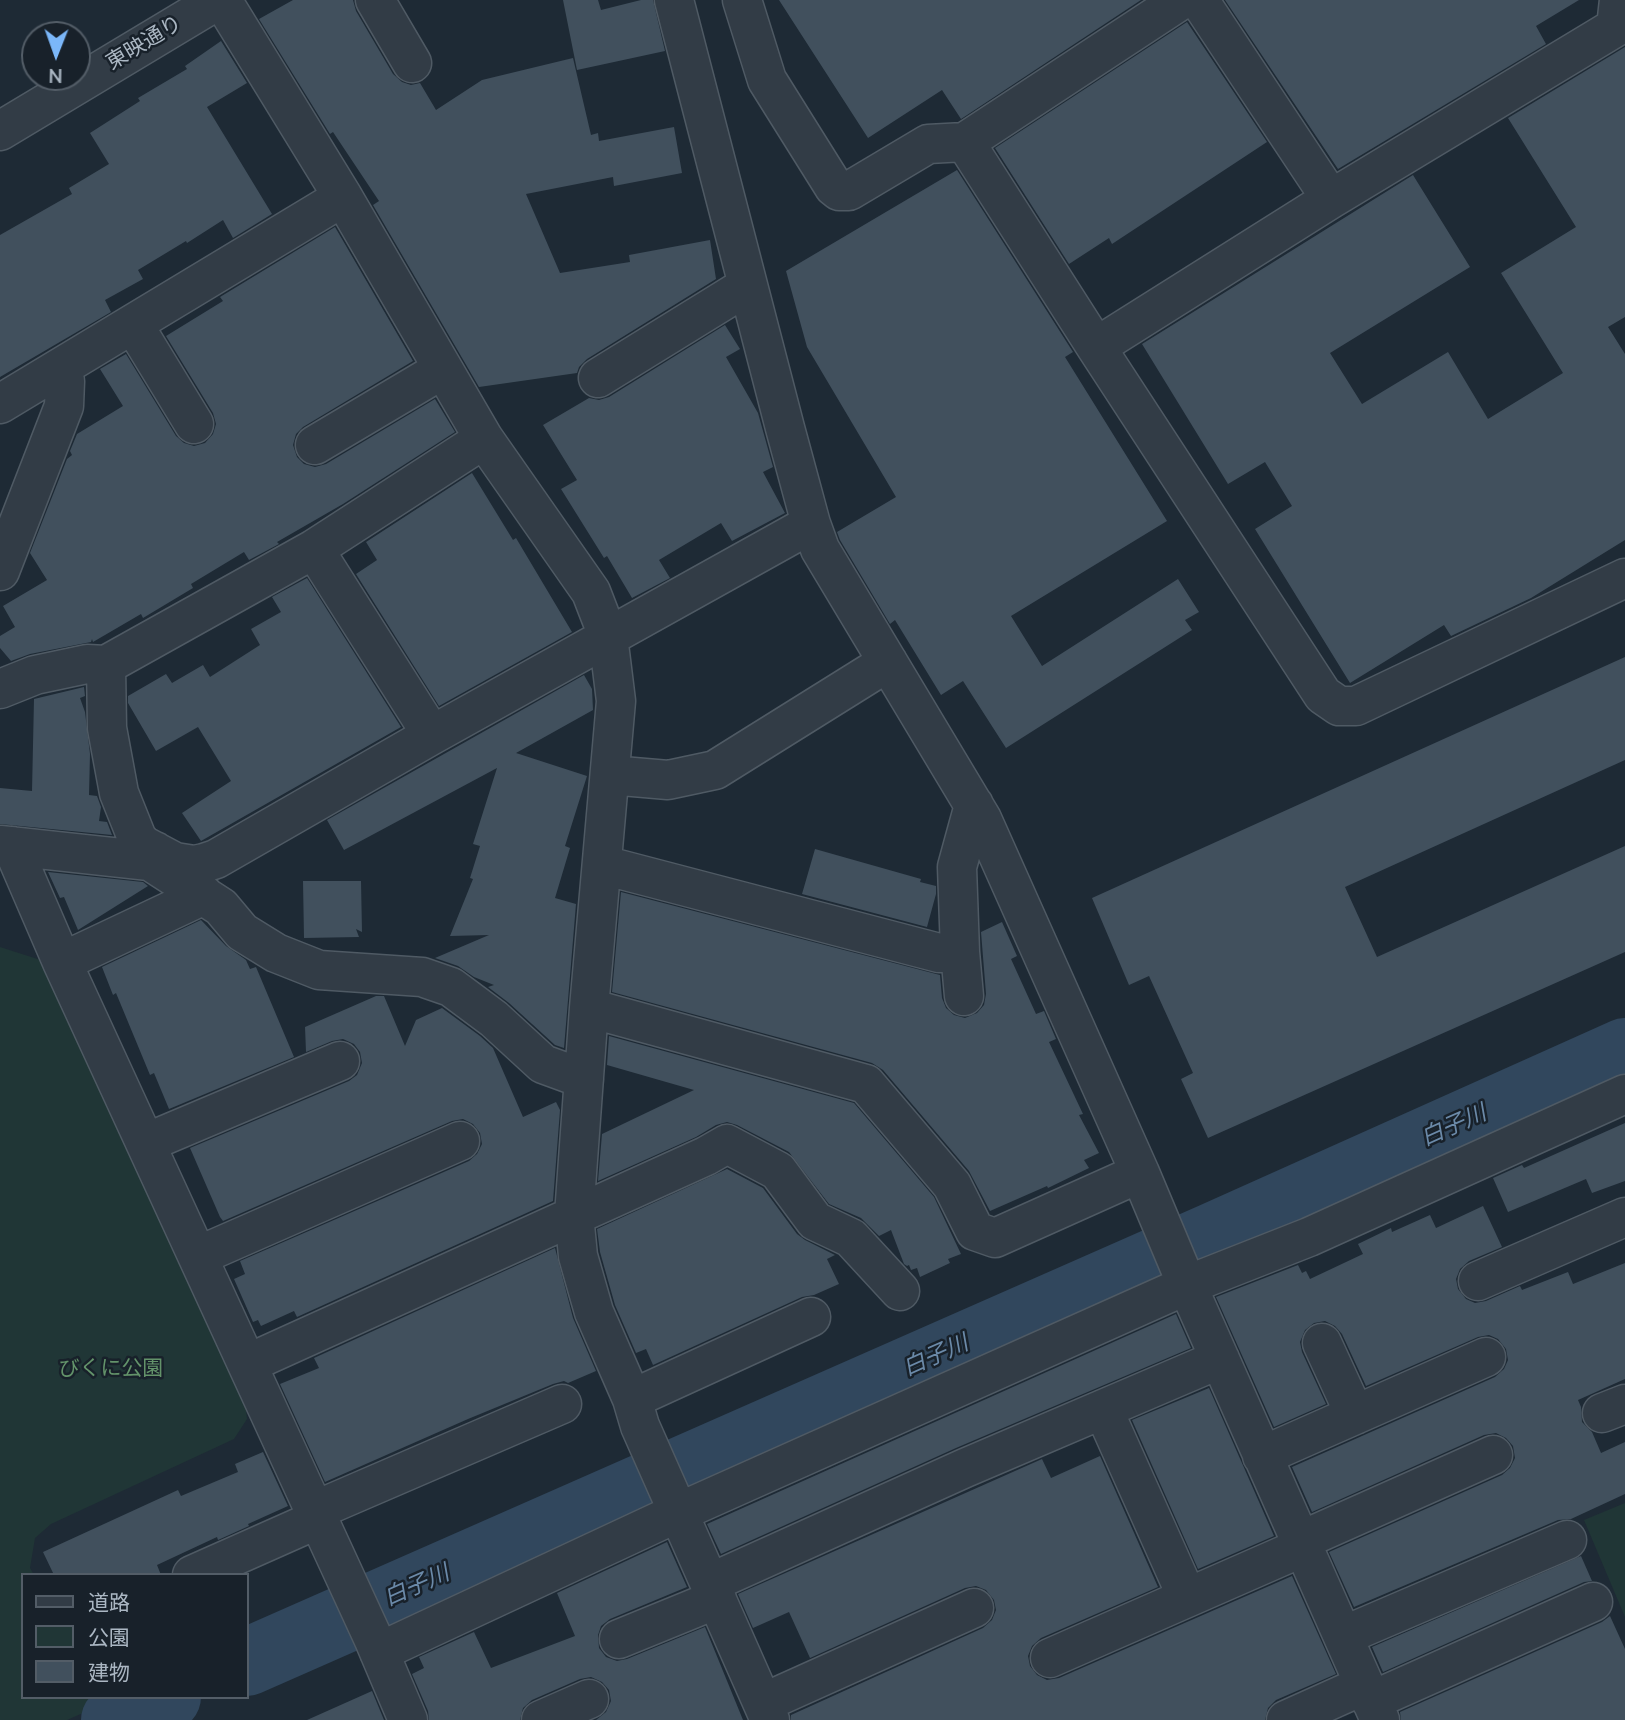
<!DOCTYPE html>
<html>
<head>
<meta charset="utf-8">
<style>
	body { margin:0 }
	#map { position:relative; width:1625px; height:1720px; overflow:hidden; background:#1e2a35; font-family:"Nunito Sans","Noto Sans JP",sans-serif }
	canvas { display:block }
	.legend { position:absolute; left:21px; top:1573px; width:228px; height:126px; box-sizing:border-box; background:#18212a; border:2px solid #535d67; margin:0; padding:9px 12px; list-style:none; font-size:21px; color:#abb7c3 }
	.legend li { display:flex; align-items:center; gap:14px; height:35px }
	.legend b { width:35px; border:2px solid #535d67 }
	.north { position:absolute; left:21px; top:21px; width:70px; height:70px; box-sizing:border-box; background:#18212a; border:2px solid #535d67; border-radius:50%; rotate:181deg; font-size:19px; font-weight:700; line-height:28px; text-align:center; color:#abb7c3 }
	.north::after { content:''; display:block; margin:auto; width:24px; height:32px; background:#7bb7f9; clip-path:polygon(50% 0,100% 100%,50% 72%,0 100%) }
</style>
</head>
<body>
<div id="map">
<canvas width="1625" height="1720"></canvas>
<ul class="legend">
<li><b style="height:9px;background:#323c46"></b>道路</li>
<li><b style="height:19px;background:#203636"></b>公園</li>
<li><b style="height:19px;background:#41505d"></b>建物</li>
</ul>
<div class="north">N</div>
</div>
<script>
const c = document.querySelector('canvas').getContext('2d');
c.lineJoin = 'round';
function fillPath(path, color) { c.fillStyle = color; c.fill(path, 'evenodd'); }
const shape = rows => new Path2D(rows.map(r => 'M' + r).join(''));
function trace(path, color, width, dash) { c.strokeStyle = color; c.lineWidth = width; c.lineCap = dash ? 'butt' : 'round'; c.setLineDash(dash || []); c.stroke(path); }
function write(font, color, halo, rows, align = 'center') {
  c.font = font + ' "Nunito Sans","Noto Sans JP",sans-serif'; c.lineWidth = 5; c.setLineDash([]); c.textBaseline = 'middle'; c.strokeStyle = halo; c.fillStyle = color; for (const [text, x, y, turn = 0] of rows) {
    c.save(); c.translate(x, y); c.rotate((+turn || 0) * Math.PI / 180); c.textAlign = isNaN(turn) ? turn : align; if (halo) c.strokeText(text, 0, 0); c.fillText(text, 0, 0); c.restore();
  }
}
const green = shape([
	[0,947,50,963,244,1393,247,1419,234,1439,51,1524,35,1538,30,1568,34,1575,23,1575,23,1697,100,1697,103,1704,67,1720,0,1720],
	[1625,1503,1625,1617,1584,1520]
]);
const river = shape([
	[247,1662,1212,1237,1625,1052],
	[115,1720,167,1697]
]);
const building = shape([
	[293,0,353,0,356,11,393,74,402,82,411,85,420,83,436,110,482,80,573,58,591,135,598,133,599,141,674,127,682,173,614,186,613,177,526,194,560,273,630,262,629,255,710,240,716,279,587,359,579,367,577,373,479,387,373,205,379,201,333,132,330,134,259,19],
	[563,0,598,0,601,10,641,0,653,0,665,51,577,70],
	[779,0,1141,0,961,119,942,90,868,138],
	[1225,0,1579,0,1536,26,1546,44,1338,169],
	[1187,22,1267,142,1112,244,1109,238,1069,264,995,148],
	[221,41,247,83,207,107,272,214,233,238,223,220,187,243,186,241,138,270,143,279,105,300,111,312,0,377,0,235,72,194,69,188,109,164,90,133,140,101,138,98,187,69,185,66],
	[1625,47,1625,317,1608,327,1625,354,1625,540,1531,598,1451,636,1444,625,1350,683,1255,529,1292,506,1265,462,1228,484,1142,344,1413,175,1470,267,1330,353,1362,404,1448,352,1488,419,1563,373,1501,273,1576,227,1508,118],
	[957,170,1073,352,1065,357,1167,521,1011,616,1042,666,1178,579,1199,612,1185,620,1192,630,1006,748,963,681,941,695,895,620,890,624,840,540,837,532,896,497,807,347,786,271],
	[335,227,413,361,303,427,296,434,293,445,297,457,304,464,315,467,326,464,435,399,455,432,343,504,277,542,279,544,249,560,244,552,191,584,193,588,143,618,141,614,93,642,92,639,91,642,30,654,11,661,0,648,0,636,15,627,3,606,47,580,30,553,67,459,72,455,70,451,77,434,123,406,100,369,126,354,176,436,184,443,194,446,205,443,213,434,216,424,213,413,166,336,223,301,220,297],
	[725,325,740,349,726,357,758,413,773,467,763,472,785,513,732,541,721,523,659,560,670,578,632,598,607,556,604,558,561,489,577,480,543,425,589,398,599,400,609,397],
	[472,473,513,540,516,538,572,632,439,706,356,574,377,560,366,542],
	[307,578,401,727,201,841,182,813,231,781,198,727,156,751,128,703,128,696,166,674,172,683,203,665,210,677,260,645,251,629,281,612,272,597],
	[1625,657,1625,760,1345,887,1377,957,1625,846,1625,952,1208,1138,1181,1079,1193,1073,1149,976,1129,985,1092,898],
	[584,675,592,689,593,710,516,753,587,776,565,846,570,848,555,898,576,904,564,1048,555,1045,509,1003,488,987,494,985,474,977,458,966,435,958,489,935,450,936,473,879,470,878,480,846,473,844,497,768,344,850,327,820],
	[84,687,85,696,80,698,85,712,90,754,89,795,97,796,101,807,99,821,107,822,112,835,0,824,0,788,32,791,34,699],
	[815,849,921,879,920,882,936,886,936,894,927,927,802,894],
	[48,872,143,882,148,886,78,930,64,897,60,898],
	[303,881,361,881,362,932,356,929,359,937,304,938],
	[621,892,940,975,942,998,946,1008,954,1015,965,1018,977,1013,984,1005,986,994,981,932,1002,922,1017,956,1011,959,1036,1014,1044,1011,1056,1039,1049,1042,1083,1114,1079,1115,1099,1153,1084,1160,1089,1168,1048,1188,1047,1186,990,1211,969,1171,883,1070,872,1063,612,992],
	[201,920,226,946,246,960,250,969,256,967,294,1057,169,1109,154,1073,150,1075,116,993,113,995,102,967],
	[376,996,384,996,405,1046,416,1020,442,1008,480,1036,493,1048,523,1117,556,1102,560,1110,553,1201,297,1317,294,1311,261,1326,258,1320,253,1322,234,1279,245,1274,240,1261,469,1161,477,1154,482,1144,480,1133,473,1124,463,1119,452,1121,223,1221,220,1217,190,1148,349,1081,357,1075,362,1063,360,1052,354,1044,343,1039,332,1041,306,1052,305,1027],
	[609,1036,854,1103,934,1197,961,1254,948,1259,950,1263,920,1277,917,1268,911,1270,909,1265,907,1266,904,1264,891,1230,879,1236,861,1218,829,1204,789,1152,737,1125,727,1122,716,1125,696,1137,598,1181,602,1134,694,1090,607,1065],
	[1625,1123,1625,1181,1592,1193,1586,1179,1508,1212,1493,1178,1522,1165,1524,1168],
	[727,1169,763,1188,797,1234,805,1240,835,1255,827,1259,839,1284,814,1295,802,1297,653,1365,646,1349,636,1353,615,1305,600,1252,597,1229],
	[1483,1206,1502,1247,1469,1261,1460,1269,1456,1279,1458,1289,1466,1299,1475,1303,1486,1301,1520,1286,1522,1290,1568,1272,1573,1284,1625,1263,1625,1379,1578,1400,1581,1407,1582,1422,1592,1432,1601,1453,1625,1442,1625,1494,1571,1519,1558,1520,1354,1607,1329,1552,1502,1475,1510,1468,1515,1458,1513,1446,1506,1438,1496,1433,1484,1435,1312,1512,1292,1467,1495,1377,1504,1369,1508,1360,1506,1349,1498,1339,1489,1335,1478,1337,1366,1386,1342,1334,1335,1326,1325,1321,1314,1323,1305,1330,1300,1342,1302,1352,1326,1404,1274,1427,1216,1297,1298,1265,1302,1273,1306,1271,1310,1279,1363,1254,1358,1244,1391,1228,1392,1232,1430,1215,1436,1228],
	[555,1248,573,1318,596,1371,568,1383,564,1381,553,1384,468,1419,325,1482,280,1384,319,1368,314,1358],
	[1176,1314,1191,1348,956,1448,721,1554,707,1524],
	[1209,1388,1274,1536,1198,1569,1132,1420],
	[263,1452,288,1506,248,1524,249,1526,218,1540,217,1537,157,1565,161,1575,54,1575,43,1552,178,1490,181,1496,238,1472,235,1464],
	[1100,1456,1158,1587,1041,1638,1032,1646,1028,1656,1030,1666,1037,1675,1047,1680,1059,1678,1292,1576,1336,1674,1276,1700,1268,1708,1265,1720,791,1720,791,1715,983,1628,992,1620,996,1610,994,1600,986,1590,976,1586,965,1588,810,1658,789,1612,753,1628,738,1594,1042,1459,1051,1478],
	[667,1542,687,1587,610,1619,601,1626,598,1635,599,1648,606,1657,617,1661,627,1659,705,1627,743,1720,596,1720,606,1712,611,1701,609,1690,602,1682,591,1677,580,1679,532,1700,523,1708,520,1720,429,1720,428,1711,412,1674,424,1668,419,1657,474,1632,491,1668,575,1636,557,1593],
	[1581,1556,1592,1581,1584,1582,1383,1672,1372,1647],
	[1610,1616,1625,1649,1625,1720,1401,1720,1400,1712,1602,1622],
	[372,1691,384,1720,307,1720]
]);
const minor = shape([
	[222,0,343,197,484,439,591,592,608,636,616,701,589,1008,574,1215,578,1256,594,1312,632,1399,640,1426,770,1720],
	[375,0,412,63],
	[674,0,785,428,811,524,820,549,982,819,1140,1173,1187,1285,1380,1720],
	[742,0,767,80,834,187,839,191,849,191,928,144,965,142,1181,0],
	[1199,0,1331,199],
	[0,131,218,0],
	[965,142,1096,347,1323,695,1339,706,1356,706,1625,578],
	[133,324,194,424],
	[1096,347,1331,199,1616,27,1619,0],
	[598,378,747,286],
	[0,404,343,197],
	[315,445,443,369],
	[314,549,432,735],
	[0,571,64,406,65,381,59,369],
	[106,665,107,728,119,793,137,838,143,845,175,862,194,865,204,863,216,859,432,735,811,524],
	[0,689,35,675,87,664,106,665,314,549,484,439],
	[610,775,668,780,715,770,888,662],
	[0,845,149,861,155,851],
	[12,846,62,962,374,1640,408,1720],
	[153,863,221,907,242,932,276,953,319,970,422,977,451,987,494,1019,543,1064,584,1079],
	[603,865,939,953,960,952,957,867,974,805],
	[960,952,964,996],
	[62,962,204,895],
	[589,1008,866,1084,952,1185,975,1231,995,1238,1140,1173],
	[146,1143,340,1061],
	[198,1256,460,1141],
	[1478,1281,1625,1217],
	[1322,1343,1355,1415],
	[247,1364,706,1156,727,1144,778,1171,815,1221,851,1238,900,1291],
	[632,1399,811,1317],
	[1103,1409,1187,1597],
	[1602,1413,1625,1404],
	[1262,1456,1486,1357],
	[314,1511,562,1404],
	[1300,1541,1493,1455],
	[192,1575,318,1519],
	[710,1583,965,1468,1220,1359],
	[1343,1636,1567,1540],
	[619,1639,717,1599],
	[379,1652,677,1513,1187,1285,1309,1237,1625,1094],
	[1050,1658,1303,1547],
	[1371,1701,1593,1602],
	[763,1703,974,1608],
	[541,1720,589,1699],
	[1286,1720,1364,1685]
]);
const streetNames = [
	["東映通り",145,44,-31]
];
const parkNames = [
	["びくに公園",111,1370]
];
const waterNames = [
	["白子川",1454,1127,-24],
	["白子川",936,1357,-24],
	["白子川",417,1587,-24]
];
fillPath(green, '#203636');
trace(river, '#31475d', 68);
fillPath(building, '#41505d');
trace(minor, '#4f5a64', 41);
trace(minor, '#323c46', 38);
write('21px', '#abb7c3', '#18212a', streetNames);
write('21px', '#63936a', '#18212a', parkNames);
write('italic 23px', '#6b8aa9', '#18212a', waterNames);
</script>
</body>
</html>
